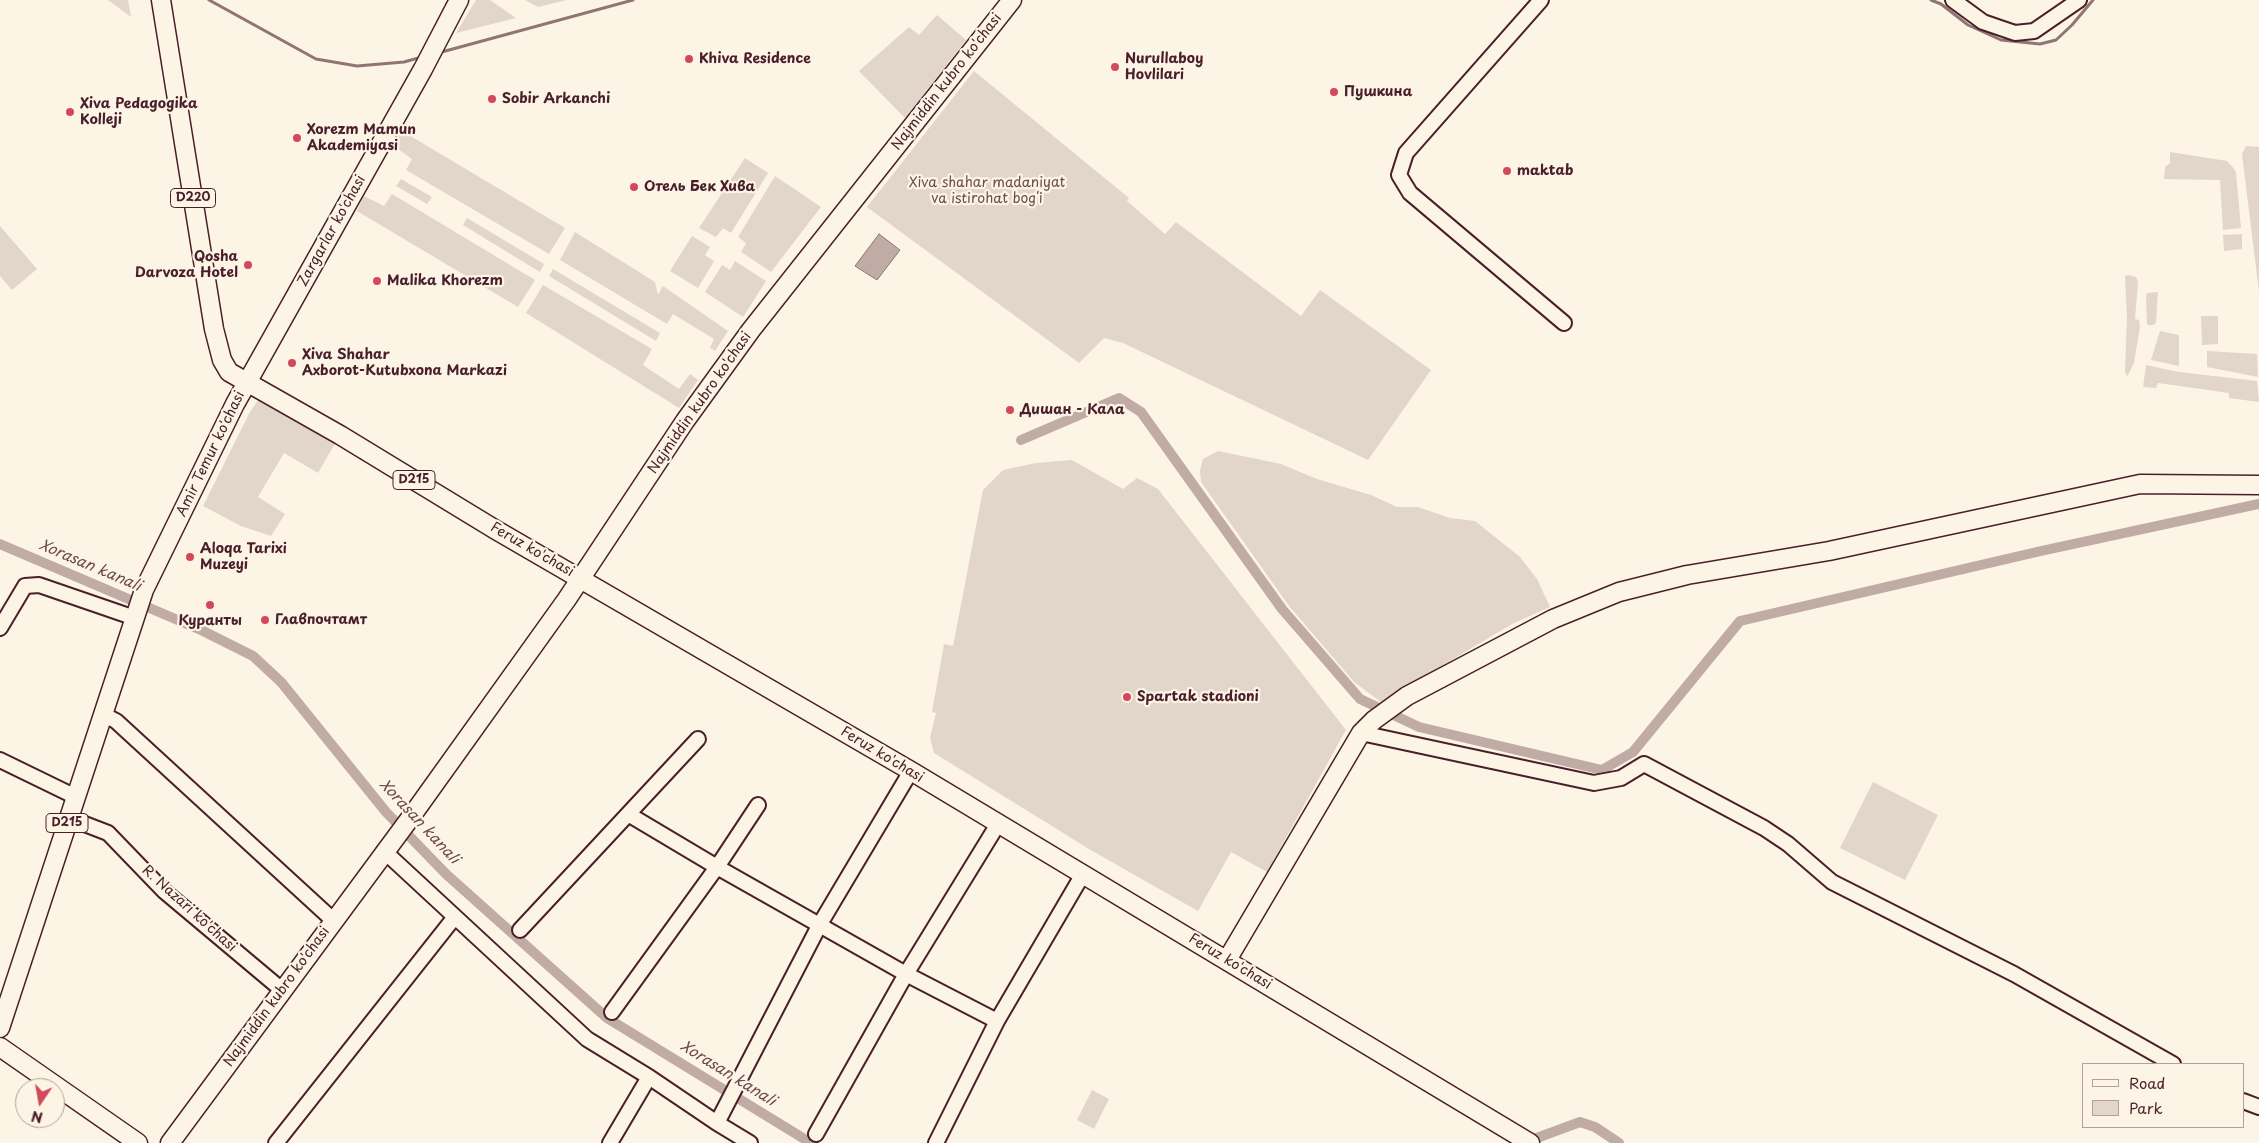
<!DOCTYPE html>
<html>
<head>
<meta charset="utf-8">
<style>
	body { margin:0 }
	#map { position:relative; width:2259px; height:1143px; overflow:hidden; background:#fcf5e5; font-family:"Playpen Sans",sans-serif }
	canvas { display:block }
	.legend { position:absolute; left:2082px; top:1063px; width:162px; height:65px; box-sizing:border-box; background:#fcf5e5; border:1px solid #b59f9b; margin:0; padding:6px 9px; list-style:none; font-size:15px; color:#4a1f2b }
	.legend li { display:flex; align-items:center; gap:10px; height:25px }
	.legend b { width:25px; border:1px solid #b59f9b }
	.north { position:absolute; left:15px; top:1078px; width:50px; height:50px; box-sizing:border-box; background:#fcf5e5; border:1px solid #b59f9b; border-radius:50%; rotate:192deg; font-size:14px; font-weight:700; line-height:20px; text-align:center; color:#4a1f2b }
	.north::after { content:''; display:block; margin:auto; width:18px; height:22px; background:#d1495b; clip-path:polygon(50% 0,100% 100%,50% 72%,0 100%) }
</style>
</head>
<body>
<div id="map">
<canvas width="2259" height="1143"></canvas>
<ul class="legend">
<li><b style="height:6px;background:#fcf5e5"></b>Road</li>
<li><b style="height:14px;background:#e2d5ca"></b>Park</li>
</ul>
<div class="north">N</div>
</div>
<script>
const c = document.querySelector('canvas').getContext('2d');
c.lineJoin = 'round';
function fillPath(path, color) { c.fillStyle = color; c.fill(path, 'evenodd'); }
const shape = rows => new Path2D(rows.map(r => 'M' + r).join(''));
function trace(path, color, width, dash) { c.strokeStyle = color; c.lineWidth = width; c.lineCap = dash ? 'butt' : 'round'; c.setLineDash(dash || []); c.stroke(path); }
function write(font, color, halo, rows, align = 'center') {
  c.font = font + ' "Playpen Sans",sans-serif'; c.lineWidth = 4.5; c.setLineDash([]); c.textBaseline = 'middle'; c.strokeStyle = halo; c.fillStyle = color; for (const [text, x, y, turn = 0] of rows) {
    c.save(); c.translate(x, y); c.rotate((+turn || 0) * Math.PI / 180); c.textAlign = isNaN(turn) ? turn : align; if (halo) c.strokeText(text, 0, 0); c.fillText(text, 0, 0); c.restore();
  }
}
const green = shape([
	[108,0,128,0,131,17],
	[476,0,490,0,516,18,456,33],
	[525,0,567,0,538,7],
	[937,15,966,40,905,118,859,71,909,27,919,35],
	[974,71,1129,198,1127,201,1165,234,1176,222,1301,316,1320,290,1431,370,1368,460,1123,343,1104,338,1079,363,867,207],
	[402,131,565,228,549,254,406,170,412,159,394,146],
	[2246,146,2259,147,2259,292,2242,154],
	[2170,152,2227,161,2232,166,2236,172,2241,228,2223,230,2220,180,2164,179,2165,167,2170,163],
	[745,158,768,173,731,233,723,228,716,237,699,228],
	[775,176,821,207,771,272,741,252,746,243,738,237],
	[401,179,432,197,427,204,396,186],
	[392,194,535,280,518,307,357,211,364,196,384,206],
	[467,218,544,264,540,272,463,225],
	[0,226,37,269,12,290,0,276],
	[575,232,655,282,658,295,663,286,728,331,715,351,710,348,714,339,673,314,667,324,560,260],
	[2242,234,2242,249,2224,251,2223,235],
	[692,236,710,247,705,255,714,261,698,288,670,271],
	[735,261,766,281,743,317,705,292,722,265,730,270],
	[553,269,660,333,656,341,549,276],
	[2129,275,2136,277,2138,282,2135,319,2139,320,2140,327,2134,363,2127,377,2125,371,2127,317,2125,276],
	[543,285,652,349,643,365,679,389,690,374,698,380,679,408,526,313],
	[2158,292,2156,322,2154,325,2147,325,2146,296,2147,293],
	[2201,316,2218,316,2218,344,2202,345],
	[2160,331,2179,335,2179,366,2151,360],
	[2207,351,2257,354,2258,377,2207,367],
	[2146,365,2179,372,2257,381,2259,402,2229,398,2229,393,2158,383,2156,388,2143,387],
	[263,393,340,435,318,473,284,453,258,497,285,514,271,536,241,526,203,506,250,412],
	[1218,451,1281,464,1317,479,1371,495,1397,507,1418,507,1450,518,1475,521,1520,557,1537,579,1550,607,1512,624,1381,702,1354,682,1289,606,1201,482,1200,471,1203,459],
	[1072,460,1123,489,1137,478,1158,489,1346,730,1267,872,1231,852,1198,911,1089,849,934,753,930,738,936,713,932,712,944,644,953,646,983,490,1003,470,1036,463],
	[1873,782,1938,815,1905,880,1840,848],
	[1092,1090,1109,1099,1094,1129,1077,1120]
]);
const water = shape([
	[879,234,900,250,877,280,855,266,879,234]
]);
const stream = shape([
	[209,0,316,59,357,66,404,62,422,57],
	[1931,0,1941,4,1968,25,2001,40,2040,44,2056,40,2072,25,2093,0],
	[438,53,633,0]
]);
const canal = shape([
	[1021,440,1119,398,1141,412,1282,609,1360,699,1419,727,1602,770,1633,752,1740,621,2041,551,2259,504],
	[0,544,201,630,253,656,281,682,386,812,446,874,607,1018,811,1143],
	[1526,1142,1580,1122,1595,1127,1619,1143]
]);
const minor = shape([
	[1541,0,1406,153,1399,175,1410,193,1564,323],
	[1953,0,1983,22,2015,33,2034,31,2079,0],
	[0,628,25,586,39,585,135,618],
	[102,714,116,721,334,921],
	[1361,733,1594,783,1621,778,1644,764,1764,828,1788,844,1832,882,2014,974,2173,1064],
	[0,760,76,797],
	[628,814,717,867,906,974,997,1021],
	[69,818,108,833,164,891,282,990],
	[384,851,587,1039,649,1077,717,1123,750,1143],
	[520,930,698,739],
	[612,1012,717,867,758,805],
	[2243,1101,2259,1107],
	[717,1123,820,924,911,771],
	[816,1134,906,974,998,824],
	[276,1143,454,918],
	[610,1143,649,1077],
	[936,1143,997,1021,1083,874]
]);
const major = shape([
	[161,0,214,329,222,360,229,372,340,435,496,530,911,771,1530,1143],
	[1227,960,1361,733,1374,720,1407,696,1553,619,1619,592,1687,575,1829,551,2140,484,2259,485],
	[0,1028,144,590,235,404,423,69,459,0],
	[0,1047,138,1143],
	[170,1143,408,821,567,599,685,421,751,330,1012,0]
]);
const markers = [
	[689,59,5,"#d1495b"],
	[1115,67,5,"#d1495b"],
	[1334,92,5,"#d1495b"],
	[492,99,5,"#d1495b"],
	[70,112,5,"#d1495b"],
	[297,138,5,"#d1495b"],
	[1507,171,5,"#d1495b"],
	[634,187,5,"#d1495b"],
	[248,265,5,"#d1495b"],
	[377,281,5,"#d1495b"],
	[292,363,5,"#d1495b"],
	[1010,410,5,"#d1495b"],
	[190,557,5,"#d1495b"],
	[210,605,5,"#d1495b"],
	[265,620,5,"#d1495b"],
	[1127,697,5,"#d1495b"]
];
const shields = [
	[193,198,45],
	[414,480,42],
	[67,823,42]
];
const shieldNames = [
	["D220",193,198],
	["D215",414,480],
	["D215",67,823]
];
const poiNames = [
	["Khiva Residence",699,59],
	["Nurullaboy",1125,59],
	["Hovlilari",1125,75],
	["Пушкина",1344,92],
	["Sobir Arkanchi",502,99],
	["Xiva Pedagogika",80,104],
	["Kolleji",80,120],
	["Xorezm Mamun",307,130],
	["Akademiyasi",307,146],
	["maktab",1517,171],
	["Отель Бек Хива",644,187],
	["Qosha",238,257,"right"],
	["Darvoza Hotel",238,273,"right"],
	["Malika Khorezm",387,281],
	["Xiva Shahar",302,355],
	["Axborot-Kutubxona Markazi",302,371],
	["Дишан - Кала",1020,410],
	["Aloqa Tarixi",200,549],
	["Muzeyi",200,565],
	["Главпочтамт",275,620],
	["Куранты",210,621,"center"],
	["Spartak stadioni",1137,697]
];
const streetNames = [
	["Najmiddin kubro ko'chasi",947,82,-52],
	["Zargarlar ko'chasi",332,231,-61],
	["Najmiddin kubro ko'chasi",700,403,-55],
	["Amir Temur ko'chasi",211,454,-64],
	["Feruz ko'chasi",532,550,30],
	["Feruz ko'chasi",882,755,31],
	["R. Nazari ko'chasi",189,909,42],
	["Feruz ko'chasi",1230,962,31],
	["Najmiddin kubro ko'chasi",277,997,-54]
];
const parkNames = [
	["Xiva shahar madaniyat",987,183],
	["va istirohat bogʻi",987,199]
];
const waterNames = [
	["Xorasan kanali",90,566,23],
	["Xorasan kanali",419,822,47],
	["Xorasan kanali",728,1074,32]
];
fillPath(green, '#e2d5ca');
fillPath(water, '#c0aca5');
trace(water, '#917474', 1);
trace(stream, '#917474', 3);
trace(canal, '#c0aca5', 10);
trace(minor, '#4a1f2b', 18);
trace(major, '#4a1f2b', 21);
trace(minor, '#fcf5e5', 14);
trace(major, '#fcf5e5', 18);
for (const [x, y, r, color] of markers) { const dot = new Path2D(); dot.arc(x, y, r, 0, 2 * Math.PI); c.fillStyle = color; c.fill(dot); trace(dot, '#fcf5e5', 2); }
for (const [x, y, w] of shields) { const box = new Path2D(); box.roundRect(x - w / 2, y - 9.5, w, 19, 4); c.fillStyle = '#fcf5e5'; c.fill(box); trace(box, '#4a1f2b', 1); }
write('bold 12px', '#4a1f2b', null, shieldNames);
write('bold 14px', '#4a1f2b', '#fcf5e5', poiNames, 'left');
write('14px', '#4a1f2b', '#fcf5e5', streetNames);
write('14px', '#704c53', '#fcf5e5', parkNames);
write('italic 15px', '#6d4950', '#fcf5e5', waterNames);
</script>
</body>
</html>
